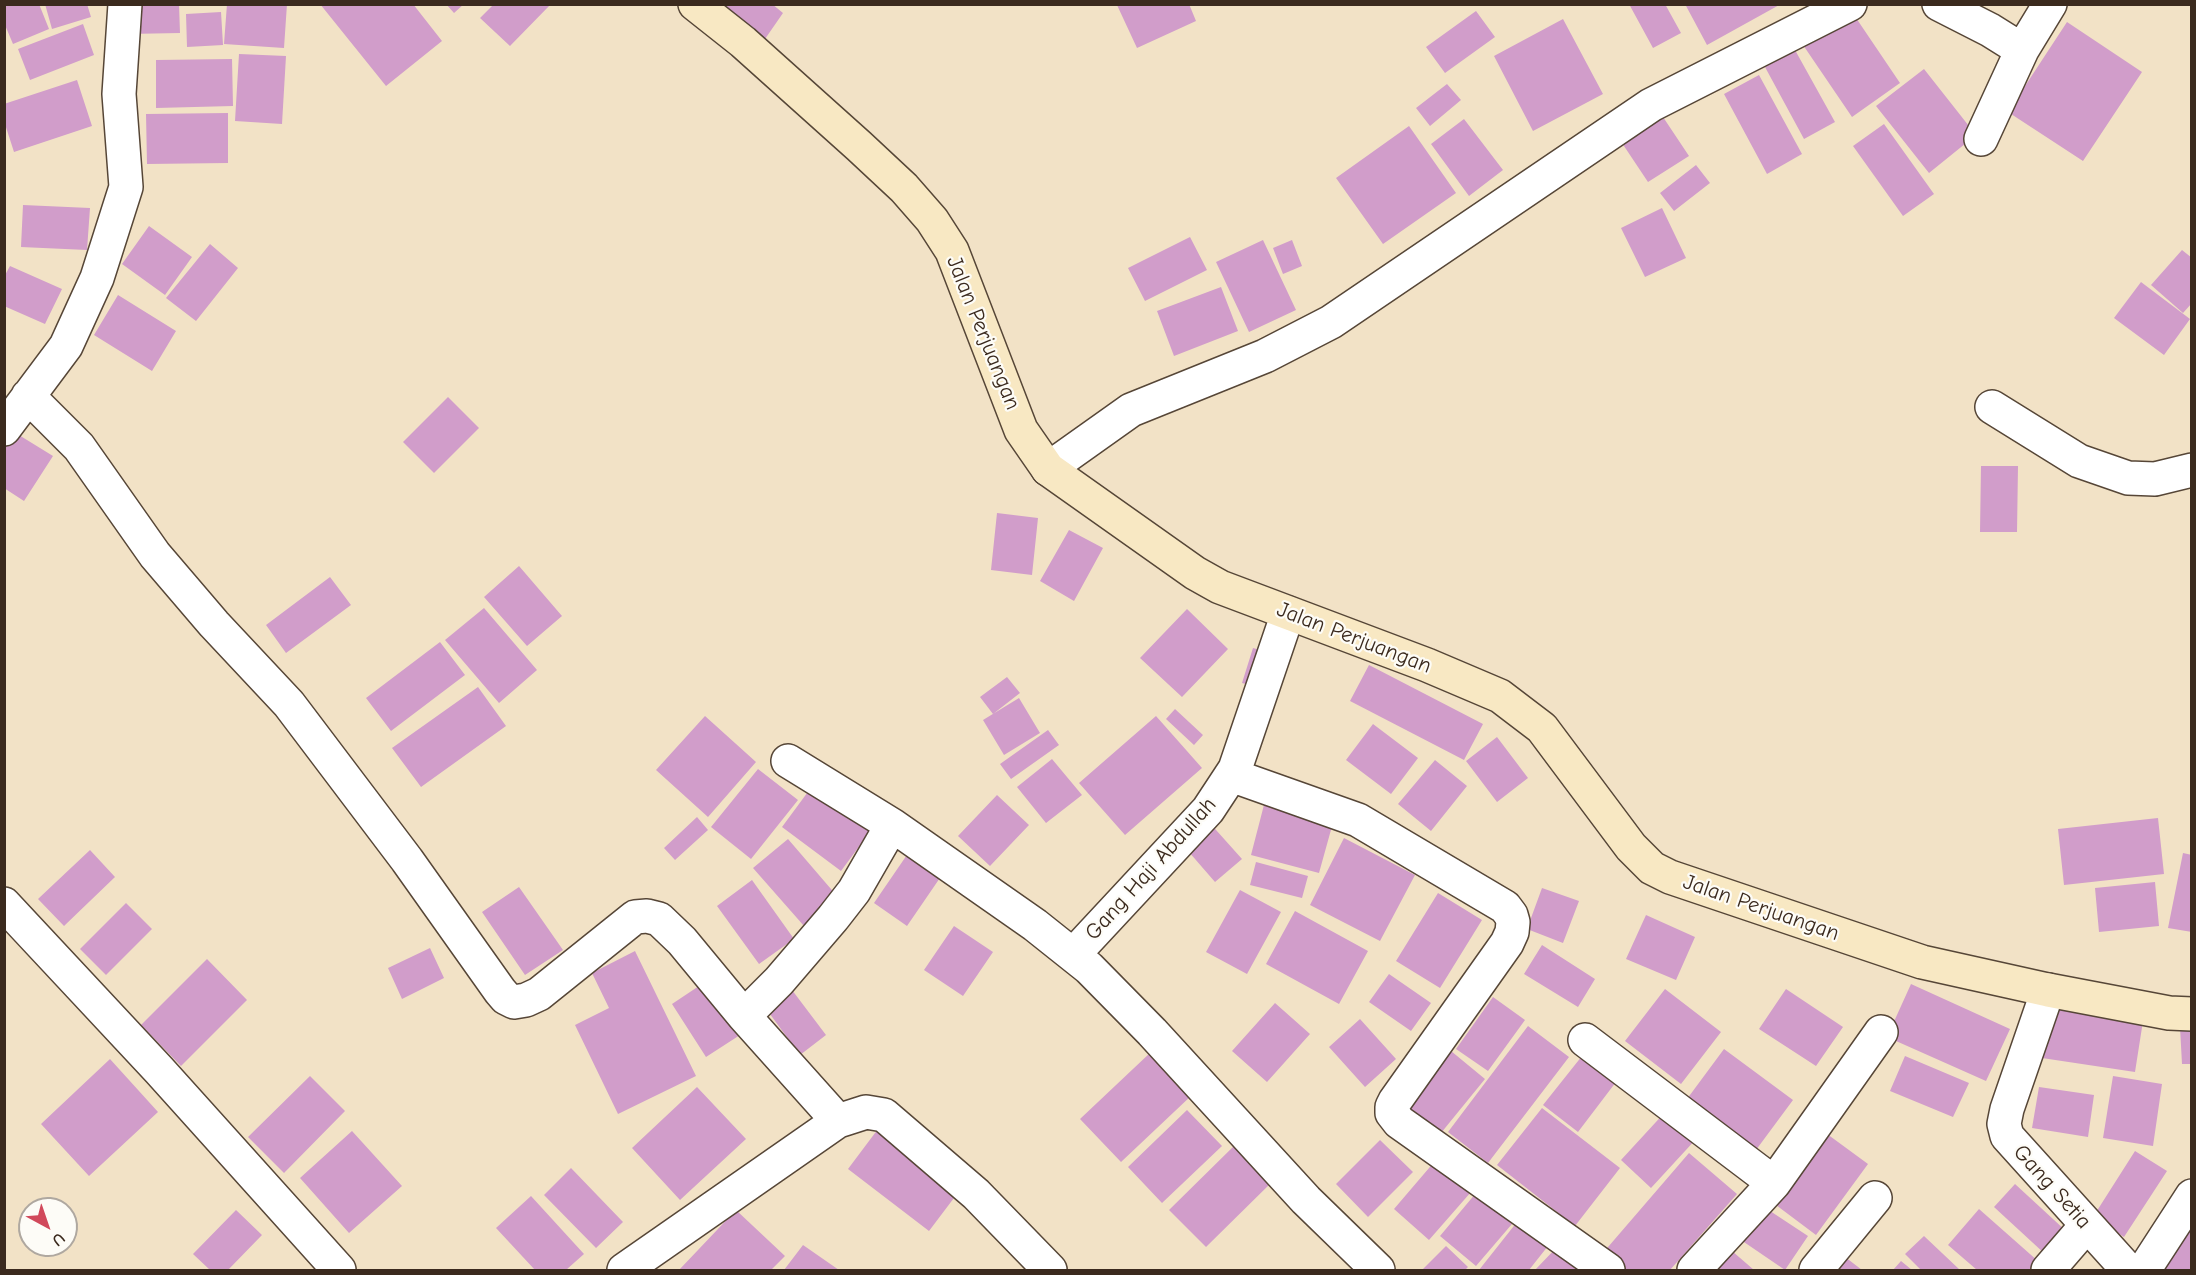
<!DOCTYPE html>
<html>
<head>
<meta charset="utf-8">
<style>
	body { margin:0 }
	#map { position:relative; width:2196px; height:1275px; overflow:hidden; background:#f2e2c6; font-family:"Comic Neue",sans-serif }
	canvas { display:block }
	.frame { position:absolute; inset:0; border:6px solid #3b2a1e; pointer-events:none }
	.north { position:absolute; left:18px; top:1197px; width:60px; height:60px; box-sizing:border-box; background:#fdfcf7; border:2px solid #afa8a0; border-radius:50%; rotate:140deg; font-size:16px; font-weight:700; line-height:24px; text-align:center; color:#3b2a1e }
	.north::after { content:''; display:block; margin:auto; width:21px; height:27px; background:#d1495b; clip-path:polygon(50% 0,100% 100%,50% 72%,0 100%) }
</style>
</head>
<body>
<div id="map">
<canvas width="2196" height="1275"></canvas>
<div class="frame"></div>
<div class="north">U</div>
</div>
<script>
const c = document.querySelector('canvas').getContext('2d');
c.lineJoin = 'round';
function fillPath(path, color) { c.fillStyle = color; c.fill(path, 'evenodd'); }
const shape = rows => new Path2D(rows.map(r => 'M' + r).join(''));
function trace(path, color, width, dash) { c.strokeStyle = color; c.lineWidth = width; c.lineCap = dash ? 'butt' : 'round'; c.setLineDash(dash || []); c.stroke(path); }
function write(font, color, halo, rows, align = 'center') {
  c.font = font + ' "Comic Neue",sans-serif'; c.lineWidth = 4.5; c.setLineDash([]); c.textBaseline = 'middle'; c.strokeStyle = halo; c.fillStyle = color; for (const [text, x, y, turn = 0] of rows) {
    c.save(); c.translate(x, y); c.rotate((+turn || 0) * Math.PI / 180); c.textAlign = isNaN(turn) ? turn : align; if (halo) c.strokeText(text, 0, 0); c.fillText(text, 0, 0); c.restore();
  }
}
const building = shape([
	[5,4,39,4,49,29,13,44,5,25],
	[45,4,87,4,91,17,52,29],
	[128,4,179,4,180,33,128,34],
	[227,4,287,4,284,48,224,44],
	[320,4,413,4,442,41,386,86],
	[446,4,464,4,454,13],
	[494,4,551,4,510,46,480,18],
	[718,4,772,4,783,13,765,39],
	[1118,4,1189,4,1196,21,1137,48,1117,5],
	[1629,4,1665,4,1681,33,1653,48],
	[1685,4,1781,4,1707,45],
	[1850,9,1900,83,1852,117,1801,42],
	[1476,11,1495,37,1445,73,1426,47],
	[221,12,223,45,187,47,186,14],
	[1563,19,1603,94,1533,131,1494,56],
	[2067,22,2142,72,2083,161,2008,112],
	[83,24,94,55,30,80,18,49],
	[1795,50,1835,122,1804,139,1765,67],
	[239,54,286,56,282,124,235,121],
	[232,59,233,106,156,108,156,60],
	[1924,69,1976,135,1929,173,1876,106],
	[1759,75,1802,154,1767,174,1724,94],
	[77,80,92,126,14,152,4,121,4,104],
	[1447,84,1461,100,1430,126,1416,108],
	[1659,111,1689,156,1648,182,1618,137],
	[228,113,228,163,147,164,146,114],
	[1464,119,1503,170,1469,196,1431,144],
	[1884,124,1934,194,1903,216,1853,146],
	[1409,126,1456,193,1383,244,1336,178],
	[1696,165,1710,183,1674,211,1660,193],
	[23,205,90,208,87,250,21,247],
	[1662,208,1686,258,1645,277,1621,228],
	[149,226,192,257,165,295,122,264],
	[1190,237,1207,270,1145,301,1128,268],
	[1263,240,1296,310,1249,332,1216,262],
	[1292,240,1302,266,1283,274,1273,248],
	[210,244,238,268,196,321,166,298],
	[2182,250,2192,258,2192,303,2183,313,2151,285],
	[10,266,62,289,45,324,4,306,4,277],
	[2141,282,2190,319,2164,355,2114,318],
	[1221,287,1238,331,1174,356,1157,311],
	[118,295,176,331,152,371,94,335],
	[448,397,479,428,434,473,403,442],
	[14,432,53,456,24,501,4,488,4,447],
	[1981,466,2018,466,2017,532,1980,532],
	[997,513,1038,518,1032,575,991,570],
	[1069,530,1103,548,1074,601,1040,581],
	[519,566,562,616,527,646,484,597],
	[330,577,351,605,286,653,266,625],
	[484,608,537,670,499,703,445,640],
	[1187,609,1228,649,1182,697,1140,658],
	[440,642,465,675,391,731,366,698],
	[1253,648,1271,653,1260,688,1242,683],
	[1369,665,1483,724,1464,760,1350,701],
	[1007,677,1020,693,993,714,980,697],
	[478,687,506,726,421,787,392,748],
	[1019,698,1040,733,1004,755,983,720],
	[1175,709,1203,735,1194,745,1166,719],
	[705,716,756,762,708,817,656,770],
	[1156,716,1202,768,1125,835,1079,783],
	[1373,724,1418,758,1391,794,1346,760],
	[1048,730,1059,745,1011,779,1000,764],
	[1497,737,1528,778,1497,802,1466,761],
	[1052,759,1082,795,1046,823,1017,787],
	[1435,760,1467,786,1431,831,1398,804],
	[758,769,798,800,751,859,711,827],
	[813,785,872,829,841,871,782,827],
	[997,795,1029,825,990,866,958,836],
	[1265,801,1334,819,1319,873,1251,855],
	[697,817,708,830,675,860,664,848],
	[2158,818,2164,874,2064,885,2058,829],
	[1208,821,1242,859,1215,882,1182,844],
	[1344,838,1415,875,1380,941,1310,905],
	[788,839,837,896,804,926,753,868],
	[911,849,944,872,907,926,874,903],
	[90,850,115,877,64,926,38,899],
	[2183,853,2192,855,2192,932,2168,928],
	[1256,862,1308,876,1302,898,1250,885],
	[752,880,794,939,759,964,717,906],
	[2155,882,2159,926,2099,932,2095,888],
	[519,887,563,950,525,975,482,912],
	[1542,888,1579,901,1563,943,1527,929],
	[1240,890,1281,912,1247,974,1206,952],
	[1438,893,1482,920,1440,988,1396,961],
	[126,903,152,929,106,975,80,949],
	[1295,911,1368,951,1339,1004,1266,964],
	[1646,915,1695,937,1676,980,1626,959],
	[954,926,993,952,963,996,924,970],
	[1542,945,1595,979,1578,1007,1524,974],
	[430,948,444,978,402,999,388,968],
	[635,951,696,1076,618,1114,575,1025,609,1008,592,973],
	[207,959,247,1000,181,1066,141,1025],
	[1389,974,1431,1003,1411,1031,1369,1002],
	[705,982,740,1035,706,1057,672,1004],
	[1911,984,2010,1029,1986,1081,1887,1037],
	[1665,989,1721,1032,1681,1084,1625,1041],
	[1786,989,1843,1027,1816,1066,1759,1029],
	[792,990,826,1035,800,1055,767,1010],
	[1493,997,1525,1020,1488,1071,1456,1049],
	[1275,1003,1310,1034,1267,1082,1232,1051],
	[2050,1007,2143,1021,2135,1072,2042,1058],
	[1360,1019,1396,1059,1365,1087,1329,1047],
	[1528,1026,1569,1057,1488,1163,1448,1132],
	[2192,1026,2192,1064,2182,1064,2180,1027],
	[1724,1049,1793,1100,1756,1150,1687,1099],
	[1451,1051,1485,1079,1441,1133,1407,1106],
	[1151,1052,1192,1095,1121,1162,1080,1119],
	[1582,1056,1616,1082,1578,1132,1543,1105],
	[1905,1056,1969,1083,1953,1117,1890,1091],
	[110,1059,158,1112,89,1176,41,1124],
	[310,1076,345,1111,284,1173,248,1137],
	[2113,1076,2162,1084,2153,1146,2103,1138],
	[697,1087,746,1139,680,1200,632,1148],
	[2039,1087,2094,1095,2088,1137,2032,1128],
	[1542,1108,1620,1168,1575,1226,1497,1165],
	[1187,1110,1222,1146,1162,1203,1128,1167],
	[1667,1110,1697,1138,1651,1188,1621,1160],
	[878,1129,960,1190,929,1231,848,1169],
	[352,1131,402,1186,349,1233,300,1178],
	[1823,1131,1868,1164,1816,1235,1772,1202],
	[1380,1140,1413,1172,1368,1217,1336,1184],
	[1237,1143,1274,1180,1206,1247,1169,1210],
	[2135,1151,2167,1171,2124,1237,2093,1217],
	[1689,1153,1737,1194,1670,1270,1622,1270,1602,1254],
	[1435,1161,1471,1192,1429,1240,1394,1209],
	[571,1168,623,1222,596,1248,544,1195],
	[2015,1184,2066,1231,2045,1254,1994,1207],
	[1476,1193,1512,1224,1476,1266,1440,1236],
	[531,1196,584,1254,566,1270,535,1270,496,1228],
	[1764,1207,1808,1236,1785,1270,1741,1240],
	[1979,1209,2039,1262,2031,1270,1977,1270,1948,1245],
	[236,1210,262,1235,228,1270,210,1270,193,1254],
	[736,1210,785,1256,771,1270,679,1270],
	[1517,1222,1548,1246,1529,1270,1479,1270],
	[2192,1222,2192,1270,2161,1270],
	[1924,1236,1960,1270,1921,1270,1905,1254],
	[803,1245,839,1270,784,1270],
	[1446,1246,1468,1267,1465,1270,1422,1270],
	[1557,1247,1582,1270,1535,1270],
	[1836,1250,1862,1270,1821,1270],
	[1732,1251,1754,1270,1715,1270],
	[1901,1261,1912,1270,1893,1270]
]);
const street = shape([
	[1939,4,1990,30,2022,50],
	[1981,139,2022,50,2050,4],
	[28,396,79,447,155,555,214,624,289,704,407,860,500,991,506,998,514,1002,526,1000,539,994,635,917,647,916,659,919,682,941,744,1016,838,1121],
	[1992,407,2079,461,2128,478,2155,479,2192,470],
	[4,429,66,346,97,278,126,187,119,94,125,4],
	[1048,469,1131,410,1265,356,1331,322,1651,105,1850,4],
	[788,761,892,825],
	[1231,775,1358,820,1505,907,1511,915,1513,922,1512,932,1507,943,1395,1101,1392,1107,1392,1113,1399,1122,1608,1270],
	[4,904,159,1070,339,1270],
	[1073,955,1208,810,1235,769,1288,613],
	[2048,990,2007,1109,2004,1124,2007,1136,2128,1270],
	[744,1016,779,981,833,918,854,891,892,825,1035,925,1089,968,1152,1032,1306,1200,1378,1270],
	[1585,1040,1774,1183],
	[624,1270,838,1121,866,1112,884,1115,976,1194,1050,1270],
	[1694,1270,1774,1183,1881,1032],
	[1816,1270,1875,1198],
	[2048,1270,2086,1226],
	[2144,1270,2192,1196]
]);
const secondary = shape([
	[695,4,743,42,859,146,904,188,932,220,952,251,1021,430,1048,469,1195,573,1220,587,1427,665,1500,696,1542,728,1631,847,1652,868,1670,877,1922,962,2048,990,2169,1013,2192,1014]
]);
const streetNames = [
	["Jalan Perjuangan",983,333,68],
	["Jalan Perjuangan",1354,638,21],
	["Gang Haji Abdullah",1151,869,-48],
	["Jalan Perjuangan",1761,908,19],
	["Gang Setia",2052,1187,48]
];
fillPath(building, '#d19dca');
trace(street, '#564637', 36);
trace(secondary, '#564637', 36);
trace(street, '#fff', 33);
trace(secondary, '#f8e8c3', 33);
write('22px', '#3b2a1e', '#fdfcf7', streetNames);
</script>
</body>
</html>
